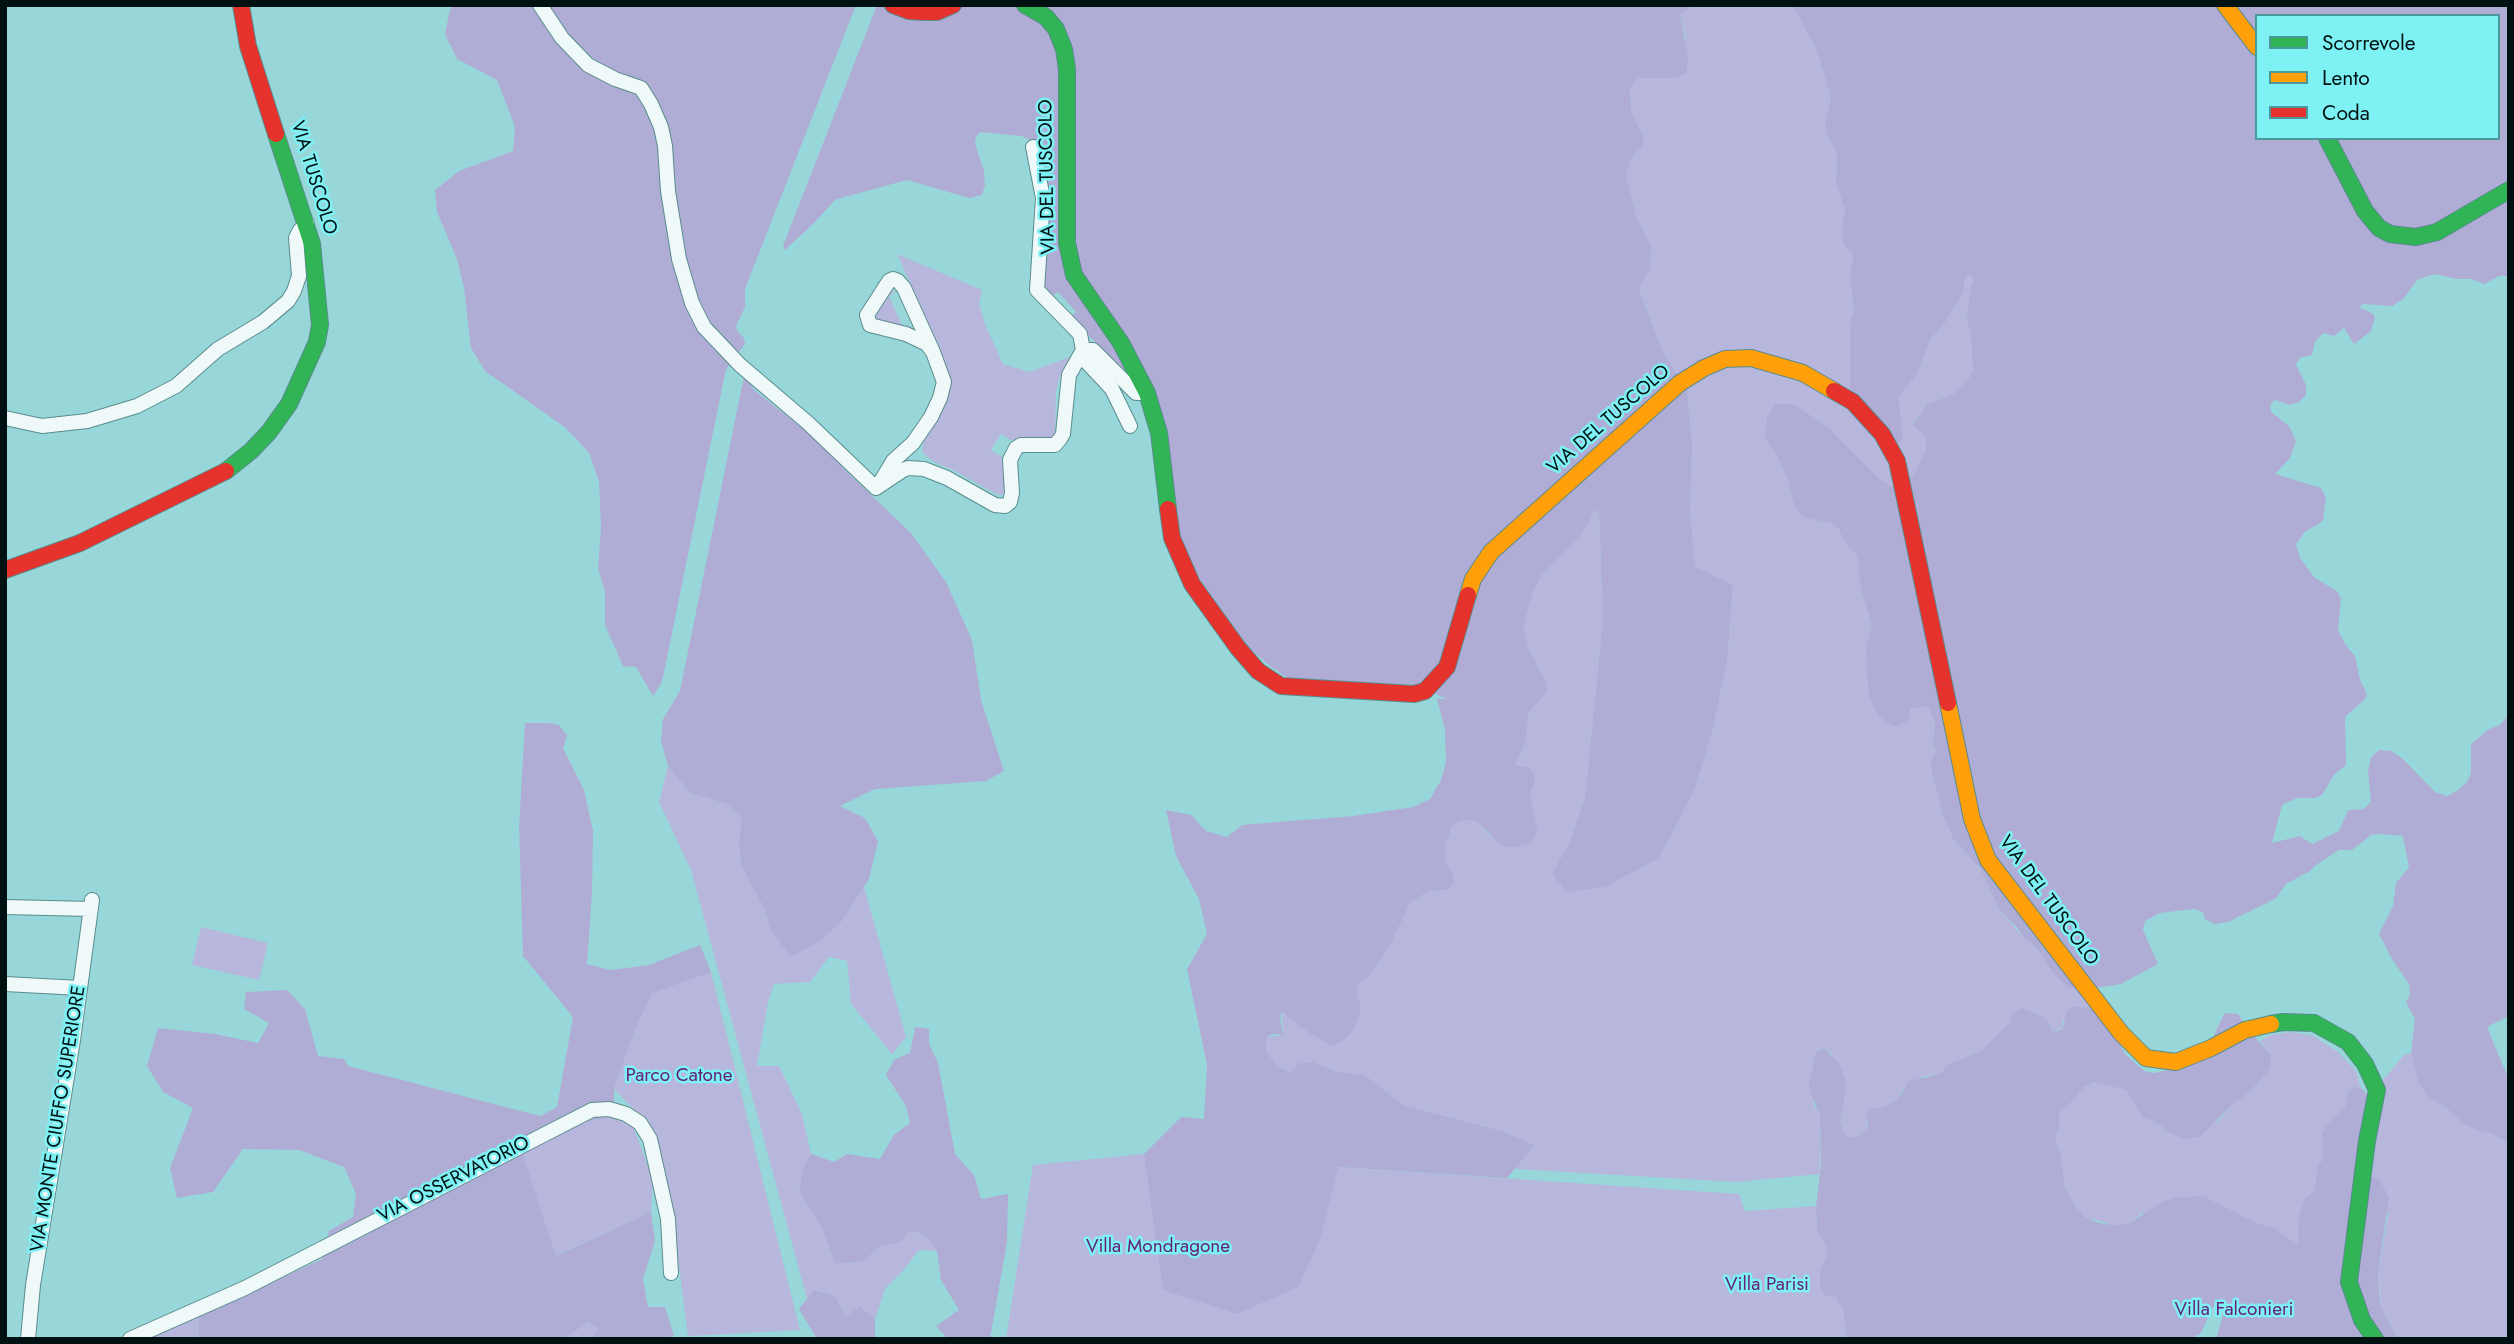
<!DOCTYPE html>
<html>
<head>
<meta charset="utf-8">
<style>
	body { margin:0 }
	#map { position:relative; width:2514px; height:1344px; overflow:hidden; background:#98d7d9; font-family:Jost,sans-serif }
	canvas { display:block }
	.frame { position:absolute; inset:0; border:7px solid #001112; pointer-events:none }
	.legend { position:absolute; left:2255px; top:14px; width:245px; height:126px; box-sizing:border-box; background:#7df1f4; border:2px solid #4b979a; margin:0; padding:9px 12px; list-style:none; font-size:21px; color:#001112 }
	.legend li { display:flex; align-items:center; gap:14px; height:35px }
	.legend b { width:35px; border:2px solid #4b979a }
</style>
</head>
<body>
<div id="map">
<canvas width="2514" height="1344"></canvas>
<div class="frame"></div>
<ul class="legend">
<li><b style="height:9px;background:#30b455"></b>Scorrevole</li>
<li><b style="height:9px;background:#ff9f0a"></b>Lento</li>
<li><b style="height:9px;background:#e5322d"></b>Coda</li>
</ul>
</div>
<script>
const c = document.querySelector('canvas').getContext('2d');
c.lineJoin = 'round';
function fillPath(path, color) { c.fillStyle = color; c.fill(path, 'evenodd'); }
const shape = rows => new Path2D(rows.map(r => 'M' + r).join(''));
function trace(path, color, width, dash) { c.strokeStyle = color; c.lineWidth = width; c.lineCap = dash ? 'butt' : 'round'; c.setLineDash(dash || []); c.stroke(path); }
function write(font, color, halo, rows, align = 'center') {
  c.font = font + ' Jost,sans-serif'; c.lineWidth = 5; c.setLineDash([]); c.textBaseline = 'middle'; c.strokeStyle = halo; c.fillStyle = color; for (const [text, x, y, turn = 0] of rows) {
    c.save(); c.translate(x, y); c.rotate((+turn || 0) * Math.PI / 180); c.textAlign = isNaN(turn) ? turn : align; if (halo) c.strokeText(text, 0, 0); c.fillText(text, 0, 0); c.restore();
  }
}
const green = shape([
	[1690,5,1792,5,1816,48,1831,97,1825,124,1828,137,1837,152,1836,184,1845,209,1845,247,1853,255,1850,279,1854,312,1850,322,1850,389,1898,445,1903,438,1899,397,1917,374,1930,340,1944,324,1964,291,1964,281,1969,273,1974,279,1970,290,1967,318,1971,337,1973,369,1968,380,1952,395,1927,404,1913,424,1926,437,1926,450,1913,476,1893,488,1881,480,1828,427,1794,404,1765,438,1776,453,1788,480,1795,508,1804,518,1831,523,1838,528,1846,545,1857,555,1860,586,1872,626,1866,646,1869,696,1910,708,1929,707,1935,725,1933,744,1936,752,1932,773,1943,815,1953,839,1980,868,1999,909,2023,937,2038,949,2050,969,2080,988,2094,1011,2063,1020,2063,1028,2052,1031,2046,1018,2022,1008,2012,1013,2010,1024,1981,1051,1947,1065,1940,1074,1924,1076,1902,1090,1897,1100,1884,1107,1873,1109,1866,1121,1868,1128,1861,1135,1849,1138,1844,1133,1840,1122,1846,1092,1845,1078,1831,1053,1823,1048,1816,1052,1809,1083,1814,1106,1820,1114,1820,1174,1736,1182,1515,1169,1535,1145,1502,1131,1403,1105,1365,1075,1338,1072,1313,1062,1290,1072,1279,1067,1266,1052,1266,1037,1283,1035,1282,1011,1303,1029,1343,1041,1352,1031,1361,1009,1356,987,1371,974,1387,951,1411,902,1429,891,1447,890,1452,872,1445,862,1446,844,1453,824,1463,820,1477,822,1489,835,1514,847,1527,844,1535,837,1530,796,1534,780,1530,768,1516,766,1525,743,1529,712,1546,683,1528,647,1522,626,1534,589,1542,575,1579,537,1590,521,1594,509,1599,513,1603,619,1585,797,1570,841,1552,874,1606,887,1659,858,1694,791,1712,733,1727,661,1733,585,1695,566,1690,512,1692,445,1687,391,1661,348,1639,288,1650,269,1651,245,1637,218,1626,176,1630,160,1643,145,1644,136,1631,113,1630,89,1638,77,1686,40,1680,14,1688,11],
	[897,254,982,290,979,303,985,324,1003,364,1029,372,1070,357,1060,376,1056,391,1055,433,1051,439,1011,440,1001,434,991,450,1002,457,1006,489,1002,495,996,494,953,470,932,461,922,452,924,438,942,402,921,318,923,311],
	[893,291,896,292,889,296,903,328,910,326,910,329,876,325,872,315,888,292],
	[668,766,690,793,727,804,743,818,739,840,741,865,765,910,771,930,842,921,864,887,906,1037,892,1054,851,1004,847,961,829,957,810,982,774,984,768,1002,757,1066,779,1066,802,1114,811,1154,803,1168,799,1192,820,1224,835,1263,863,1262,879,1247,901,1242,908,1231,924,1234,937,1251,919,1250,901,1273,885,1289,875,1319,860,1306,845,1317,835,1296,815,1290,807,1299,691,870,659,802],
	[201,927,268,943,259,980,192,965],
	[707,972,711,972,800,1330,688,1336,669,1188,655,1132,614,1089,634,1032,652,992],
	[2291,1032,2314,1036,2338,1052,2356,1071,2361,1088,2354,1087,2348,1092,2345,1107,2325,1127,2323,1159,2318,1167,2314,1191,2298,1229,2298,1247,2275,1228,2256,1223,2232,1211,2142,1213,2128,1224,2113,1225,2085,1217,2074,1204,2065,1188,2061,1156,2055,1137,2060,1128,2059,1112,2074,1100,2083,1088,2095,1082,2127,1090,2143,1118,2154,1121,2171,1134,2217,1122,2235,1102,2249,1093,2270,1069,2271,1055,2260,1041,2271,1035],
	[2411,1053,2430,1098,2445,1107,2466,1124,2478,1130,2491,1133,2509,1144,2509,1339,2398,1338,2381,1307,2378,1273,2388,1215,2372,1177,2383,1080,2404,1055],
	[614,1116,633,1126,653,1180,651,1212,555,1256,522,1154,575,1124],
	[1144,1154,1739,1194,1745,1211,1816,1206,1817,1230,1826,1245,1827,1253,1824,1260,1835,1297,1843,1310,1847,1339,1006,1339,1033,1165],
	[198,1317,199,1339,148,1339],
	[588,1322,598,1328,592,1339,564,1339]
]);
const forest = shape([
	[453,5,856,5,745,289,745,307,736,326,737,331,744,338,745,344,726,369,662,682,653,696,636,667,623,666,605,625,605,592,598,568,601,528,599,482,589,453,566,428,485,371,471,348,464,288,457,259,437,212,435,190,459,171,513,151,515,127,497,80,457,59,445,34,450,10],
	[877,5,1690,5,1688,11,1680,14,1688,57,1686,73,1677,78,1638,78,1630,89,1631,113,1644,136,1643,145,1630,160,1626,176,1637,218,1651,245,1650,269,1639,289,1661,348,1687,391,1692,445,1690,512,1695,566,1733,585,1727,661,1712,733,1694,791,1659,858,1606,887,1567,892,1552,874,1570,841,1585,797,1603,619,1599,513,1594,510,1590,521,1579,537,1542,575,1534,589,1523,626,1528,647,1546,683,1547,691,1529,712,1525,743,1516,765,1530,768,1533,772,1535,780,1530,796,1537,827,1535,837,1527,844,1514,847,1502,846,1477,822,1463,820,1453,824,1446,844,1445,861,1452,872,1454,883,1447,890,1429,891,1411,902,1387,951,1371,974,1356,987,1361,1009,1353,1031,1343,1041,1331,1046,1303,1029,1282,1012,1280,1018,1283,1035,1274,1034,1266,1037,1266,1052,1279,1067,1290,1072,1300,1063,1313,1062,1338,1072,1365,1075,1403,1105,1502,1131,1535,1145,1507,1178,1338,1167,1320,1240,1298,1287,1237,1314,1163,1290,1144,1154,1181,1117,1204,1119,1207,1065,1187,969,1207,934,1199,899,1176,856,1166,810,1191,815,1206,831,1227,837,1242,825,1353,816,1413,807,1430,799,1441,780,1446,762,1445,730,1437,699,1446,699,1418,685,1289,679,1270,666,1246,645,1182,553,1164,421,1130,375,1070,318,1076,312,1058,292,1052,296,1038,277,1040,173,1047,171,1041,144,1021,136,980,132,976,137,975,144,984,171,985,185,982,195,969,198,907,180,841,198,835,200,814,223,785,250,783,246],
	[1792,5,2509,5,2509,276,2499,276,2484,284,2471,279,2457,279,2434,274,2417,280,2403,299,2392,306,2363,304,2359,307,2373,314,2375,318,2371,331,2354,344,2344,328,2334,336,2324,333,2320,336,2315,342,2312,355,2299,358,2296,365,2306,385,2306,395,2299,402,2290,405,2275,400,2270,405,2271,412,2289,426,2296,441,2290,458,2275,474,2321,488,2326,497,2323,521,2305,532,2296,544,2300,558,2315,578,2337,591,2341,599,2338,630,2345,644,2355,656,2360,680,2367,694,2365,699,2345,717,2346,765,2334,775,2322,795,2315,798,2297,798,2282,805,2272,843,2300,836,2312,844,2339,831,2348,810,2364,809,2371,801,2368,771,2371,758,2379,750,2391,751,2403,759,2435,792,2447,796,2457,791,2467,782,2471,773,2471,744,2489,729,2500,725,2509,715,2509,1016,2487,1027,2509,1080,2509,1144,2491,1133,2477,1130,2465,1124,2445,1107,2430,1098,2419,1084,2411,1053,2415,1019,2406,1002,2410,995,2409,984,2392,959,2379,934,2393,906,2396,883,2409,867,2403,836,2379,834,2371,835,2352,850,2339,850,2316,865,2310,871,2286,884,2275,899,2228,922,2215,924,2205,919,2203,912,2194,909,2160,913,2145,921,2143,930,2158,964,2121,984,2096,988,2070,988,2063,983,2050,969,2038,949,2023,937,2019,930,1999,909,1980,868,1953,839,1943,815,1932,773,1931,760,1936,752,1933,744,1935,725,1929,707,1910,708,1910,719,1897,727,1885,722,1876,712,1869,696,1866,658,1866,646,1872,626,1860,586,1857,555,1846,545,1838,528,1831,523,1804,518,1795,508,1788,480,1776,453,1765,438,1767,416,1776,404,1794,404,1828,427,1881,480,1893,487,1913,476,1926,450,1926,437,1913,425,1927,404,1952,395,1968,380,1973,369,1971,337,1967,318,1970,290,1974,279,1969,274,1964,281,1964,291,1944,324,1930,340,1917,374,1899,397,1903,439,1898,445,1850,389,1850,322,1854,311,1850,279,1853,255,1845,247,1841,233,1845,209,1836,184,1837,152,1828,137,1825,124,1831,97,1816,48],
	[2257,16,2498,16,2498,138,2257,138],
	[744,376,755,391,814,437,847,472,911,533,946,582,972,640,981,700,1004,771,986,781,875,789,840,806,865,818,878,841,869,879,842,921,817,943,791,957,771,930,765,910,741,865,739,840,742,817,727,804,690,793,668,766,661,741,663,719,680,691],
	[525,723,549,723,559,725,567,735,563,748,584,790,593,831,592,894,587,964,611,970,649,965,700,945,711,972,652,993,634,1032,614,1089,614,1116,575,1124,523,1155,556,1256,651,1212,655,1241,643,1279,648,1307,665,1307,674,1336,661,1339,592,1339,598,1328,588,1322,564,1339,199,1339,198,1317,322,1259,329,1231,353,1217,356,1194,344,1167,299,1150,243,1149,213,1192,177,1198,170,1168,193,1108,163,1092,147,1066,158,1028,215,1034,258,1043,269,1023,244,1009,246,992,287,990,305,1009,318,1056,344,1059,348,1066,540,1116,557,1107,573,1017,523,956,519,826],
	[2073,1007,2087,1008,2102,1015,2127,1056,2146,1072,2155,1073,2167,1070,2211,1053,2215,1033,2224,1014,2230,1013,2238,1014,2253,1035,2271,1055,2270,1069,2249,1093,2235,1102,2200,1137,2185,1139,2171,1134,2154,1121,2143,1118,2126,1090,2094,1082,2083,1088,2074,1100,2059,1113,2060,1128,2055,1137,2061,1156,2065,1188,2074,1204,2085,1217,2099,1223,2113,1225,2128,1224,2160,1203,2178,1197,2204,1196,2256,1223,2275,1228,2298,1246,2298,1220,2305,1198,2314,1191,2318,1166,2323,1159,2322,1136,2325,1127,2345,1107,2348,1092,2354,1087,2361,1088,2368,1095,2356,1171,2380,1180,2389,1198,2378,1273,2379,1294,2381,1307,2398,1339,2216,1339,2223,1315,2221,1307,2213,1307,2201,1333,2190,1339,1847,1339,1843,1310,1835,1297,1824,1295,1820,1287,1820,1271,1827,1253,1826,1245,1817,1230,1816,1206,1821,1166,1820,1115,1810,1093,1809,1083,1816,1052,1824,1048,1839,1063,1845,1078,1846,1092,1840,1122,1844,1133,1849,1138,1861,1135,1868,1128,1866,1113,1872,1109,1884,1107,1897,1100,1909,1081,1940,1074,1947,1065,1981,1051,2009,1024,2012,1013,2022,1008,2046,1018,2052,1031,2057,1031,2063,1028,2066,1012],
	[915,1027,929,1029,929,1044,938,1063,955,1154,974,1175,981,1199,1008,1194,1007,1242,990,1339,948,1339,936,1326,959,1310,941,1280,937,1251,924,1234,908,1231,901,1242,879,1247,863,1262,835,1263,820,1224,799,1192,803,1168,811,1154,834,1162,847,1154,880,1159,894,1135,910,1123,906,1106,886,1075,894,1060,910,1053],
	[814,1290,835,1296,845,1317,860,1306,875,1319,875,1339,817,1339,799,1309]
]);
const street = shape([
	[540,5,562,38,588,65,615,79,641,88,651,104,661,127,665,146,668,191,679,259,692,303,704,327,740,365,808,423,876,488],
	[1033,147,1043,198,1037,290,1080,334,1083,350],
	[1081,356,1112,389,1130,426],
	[5,418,42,426,87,421,137,406,176,386,218,349,263,322,288,301,294,291,299,276,296,238,300,230,307,224],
	[881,481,893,461,913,443,931,417,940,398,944,382,933,352,904,288,898,281,893,279,889,281,867,315,870,325,906,334,927,344,933,352],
	[876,488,903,470,908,468,924,469,947,478,995,505,1005,506,1010,502,1012,493,1010,460,1016,448,1021,445,1055,445,1060,439,1063,434,1069,375,1083,350,1093,350,1136,393,1147,393],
	[5,907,91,909],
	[5,984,80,988],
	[28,1339,33,1285,73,1040,92,900],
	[130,1339,245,1288,592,1110,609,1109,626,1114,640,1123,650,1139,668,1219,671,1273]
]);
const fast = shape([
	[1025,5,1046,17,1056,29,1064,49,1067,69,1067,243,1074,275,1121,343,1147,393,1159,433,1168,509],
	[2327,138,2365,211,2379,228,2390,234,2416,237,2437,232,2509,190],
	[226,471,251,451,269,432,289,404,317,342,320,325,312,244,276,134],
	[2271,1024,2283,1022,2314,1023,2348,1042,2365,1064,2377,1090,2367,1141,2349,1282,2362,1320,2375,1339]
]);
const slow = shape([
	[2225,5,2257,47],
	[1468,595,1473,579,1491,552,1680,383,1704,368,1725,359,1751,358,1803,373,1834,391],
	[1948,703,1972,819,1988,860,2121,1033,2146,1058,2176,1062,2211,1048,2245,1030,2271,1024]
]);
const jam = shape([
	[241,5,248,46,276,134],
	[893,5,909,11,924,12,937,12,953,5],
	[1834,391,1853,402,1882,434,1897,461,1948,703],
	[1168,509,1172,538,1192,584,1238,648,1258,671,1281,686,1414,694,1425,691,1447,667,1468,595],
	[5,570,80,543,226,471]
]);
const streetNames = [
	["VIA DEL TUSCOLO",1048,177,-91],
	["VIA TUSCOLO",313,178,73],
	["VIA DEL TUSCOLO",1609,420,-41],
	["VIA DEL TUSCOLO",2048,901,54],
	["VIA MONTE CIUFFO SUPERIORE",59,1119,-81],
	["VIA OSSERVATORIO",454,1180,-27]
];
const parkNames = [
	["Parco Catone",679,1076],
	["Villa Mondragone",1158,1247],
	["Villa Parisi",1767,1285],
	["Villa Falconieri",2234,1310]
];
fillPath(green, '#b7b7de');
fillPath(forest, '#afadd6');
trace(street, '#598c8d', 16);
trace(fast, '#598c8d', 18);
trace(slow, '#598c8d', 18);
trace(jam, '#598c8d', 18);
trace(street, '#f0f9f9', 14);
trace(fast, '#30b455', 16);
trace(slow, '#ff9f0a', 16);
trace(jam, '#e5322d', 16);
write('19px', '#001112', '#7df1f4', streetNames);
write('19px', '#652277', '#7df1f4', parkNames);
</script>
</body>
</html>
